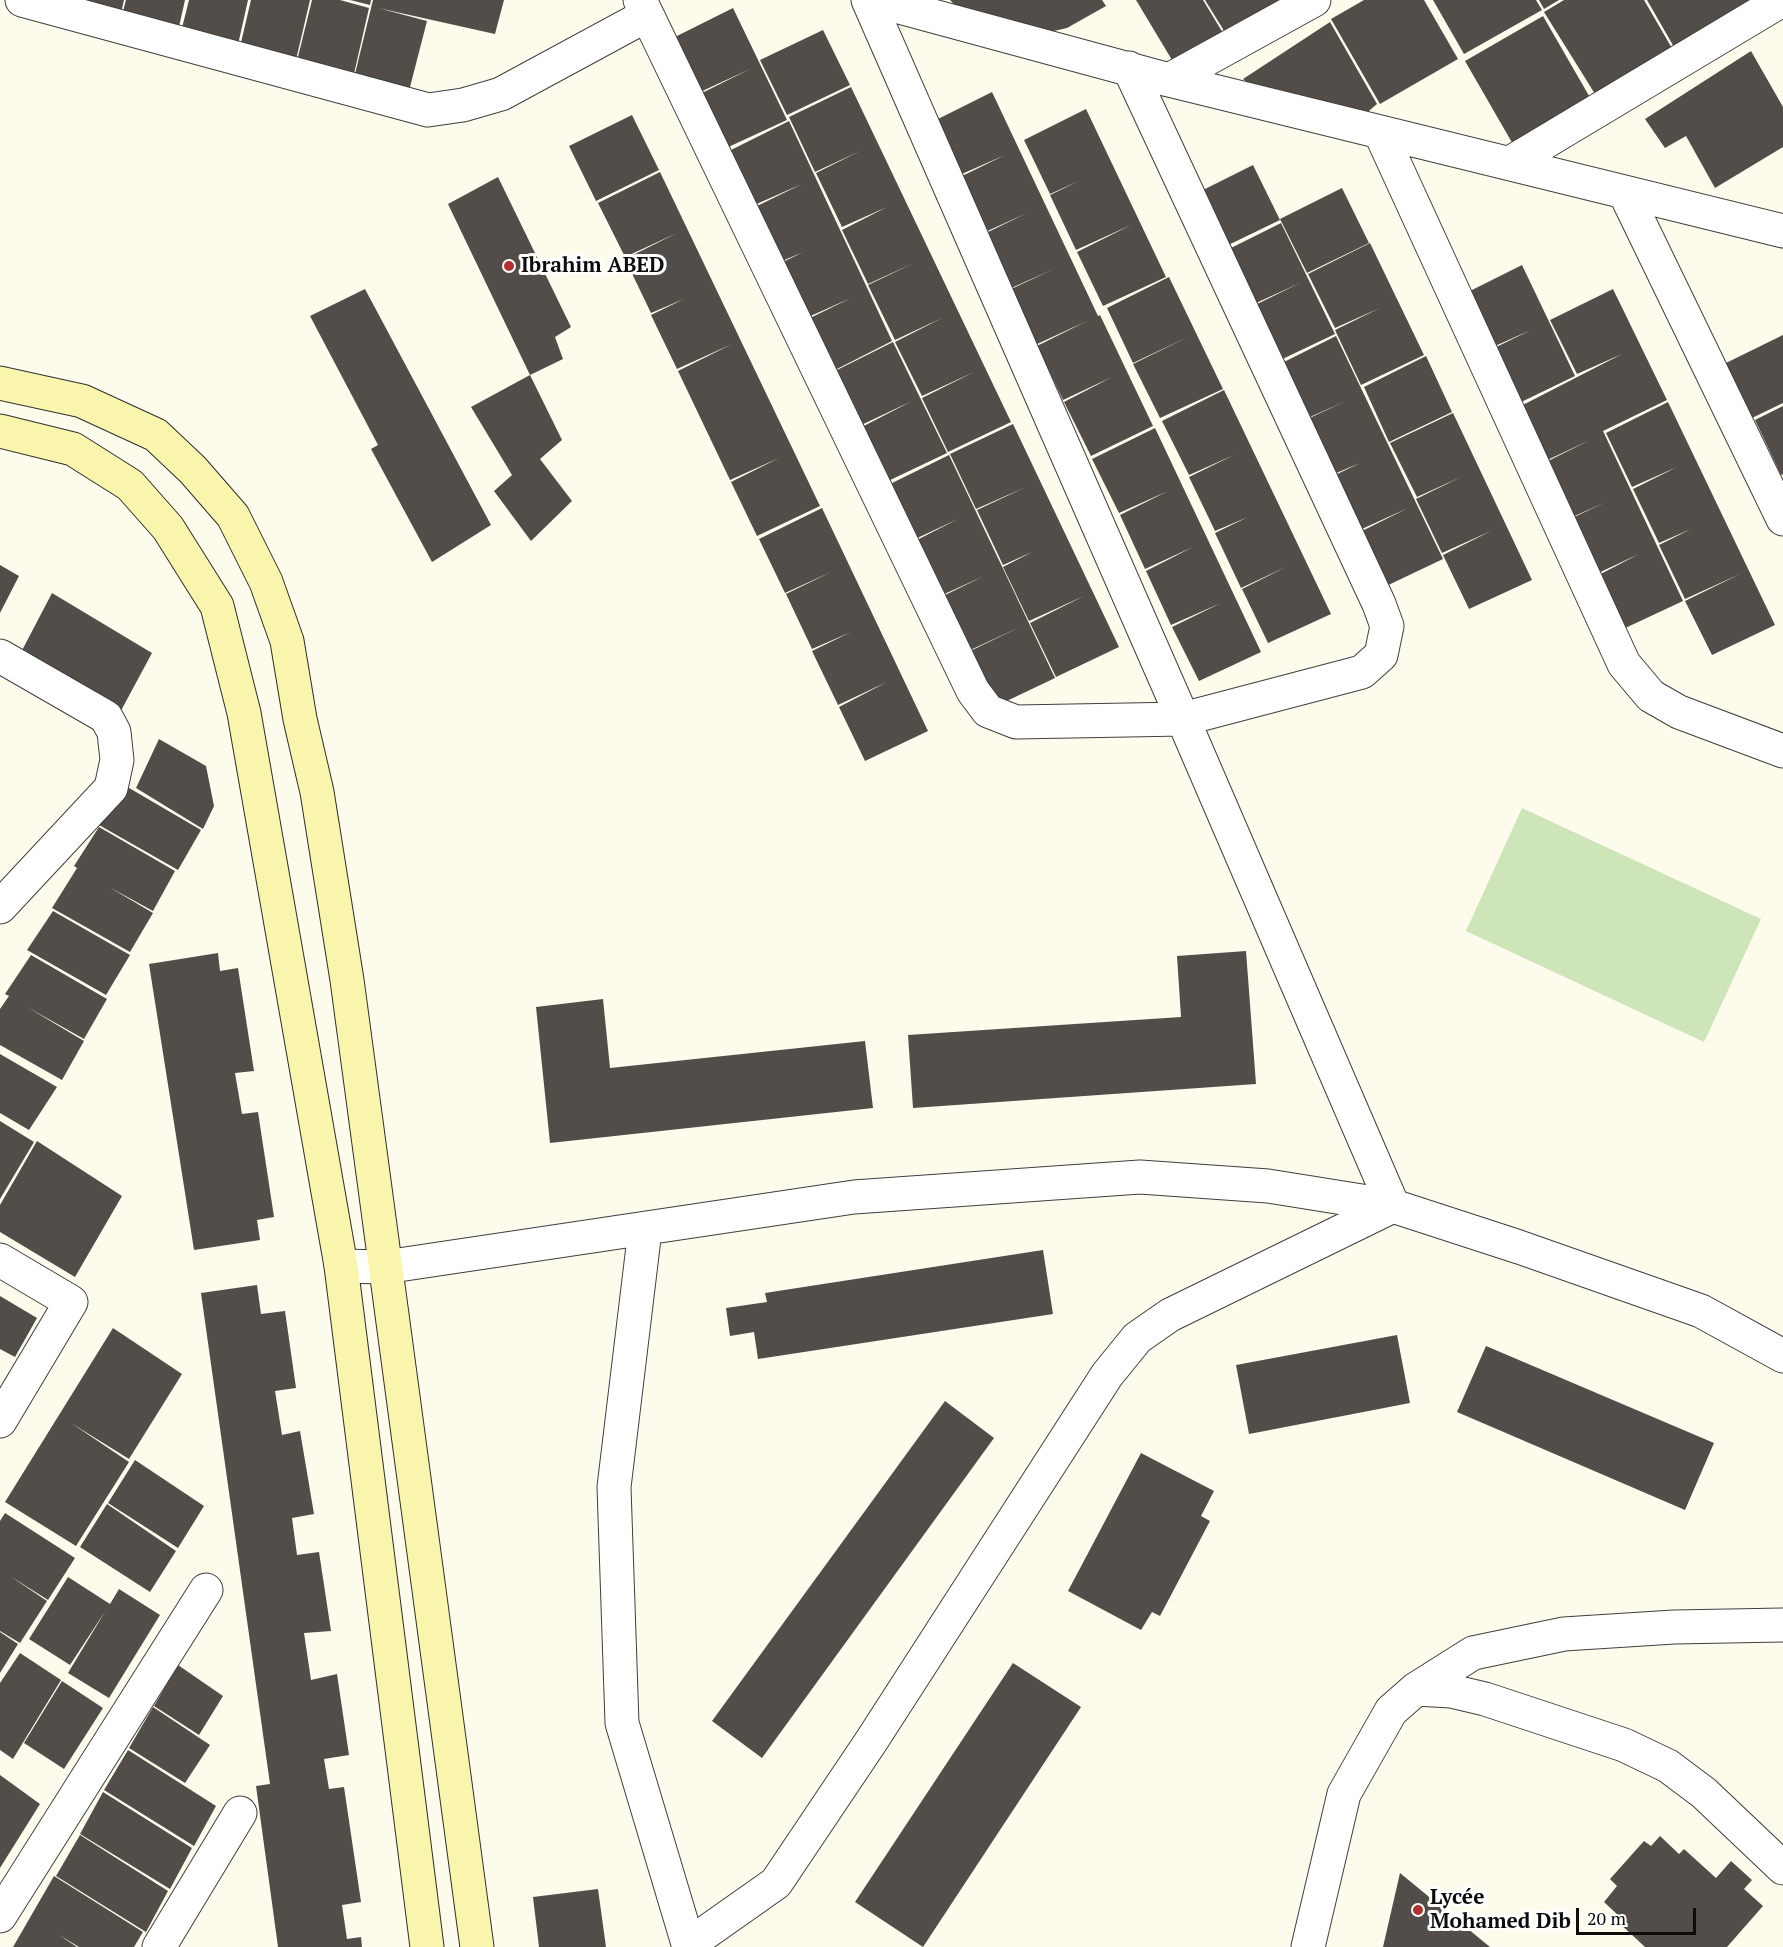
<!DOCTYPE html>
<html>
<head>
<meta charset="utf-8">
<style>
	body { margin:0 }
	#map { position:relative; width:1783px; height:1947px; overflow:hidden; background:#fdfbec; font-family:"PT Serif",serif }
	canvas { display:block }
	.scale { position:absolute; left:1576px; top:1908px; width:120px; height:27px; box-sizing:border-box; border:3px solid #0c0c0c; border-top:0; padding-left:8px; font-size:18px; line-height:21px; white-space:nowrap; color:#0c0c0c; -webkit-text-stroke:4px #fff; paint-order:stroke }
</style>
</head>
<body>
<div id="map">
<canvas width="1783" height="1947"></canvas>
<div class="scale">20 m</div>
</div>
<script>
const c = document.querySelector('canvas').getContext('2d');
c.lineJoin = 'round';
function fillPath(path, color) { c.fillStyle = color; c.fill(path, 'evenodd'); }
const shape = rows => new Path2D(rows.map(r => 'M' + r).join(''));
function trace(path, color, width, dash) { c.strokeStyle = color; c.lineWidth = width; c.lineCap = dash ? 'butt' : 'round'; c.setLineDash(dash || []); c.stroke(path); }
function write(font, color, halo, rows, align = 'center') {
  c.font = font + ' "PT Serif",serif'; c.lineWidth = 6; c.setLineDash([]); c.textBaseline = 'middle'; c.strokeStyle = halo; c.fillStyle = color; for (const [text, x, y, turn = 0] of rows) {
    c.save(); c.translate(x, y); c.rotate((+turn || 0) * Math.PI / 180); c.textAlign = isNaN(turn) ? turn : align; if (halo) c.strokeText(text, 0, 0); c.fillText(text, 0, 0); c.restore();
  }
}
const green = shape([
	[1522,808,1761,919,1704,1042,1466,931]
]);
const building = shape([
	[64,0,124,0,120,17],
	[126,0,185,0,178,31,121,19],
	[189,0,248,0,237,49,180,36],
	[251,0,310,0,295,64,239,51],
	[312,0,340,0,369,8,353,78,296,65],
	[350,0,371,0,370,5],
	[373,0,504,0,495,34,378,8,427,21,409,91,354,78],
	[950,0,1102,0,1106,6,1067,28,1045,33,963,14],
	[1136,0,1203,0,1229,43,1178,70],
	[1205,0,1302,0,1231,42],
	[1364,0,1424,0,1458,59,1380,104,1331,19],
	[1433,0,1536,0,1542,10,1464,54],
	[1539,0,1559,0,1544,9],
	[1564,0,1644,0,1673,50,1595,94,1544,12],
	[1647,0,1751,0,1674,47],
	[733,8,787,120,724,149,698,95,750,69,698,93,671,39],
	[1543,16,1592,101,1514,146,1465,61],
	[1330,22,1377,104,1363,116,1260,92,1243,79],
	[823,30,850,85,787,115,760,60],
	[1751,51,1783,107,1783,147,1715,188,1686,136,1665,148,1645,119],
	[851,87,1011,422,948,452,922,398,974,372,922,396,895,342,942,318,895,340,868,285,914,263,868,284,842,230,887,207,842,227,816,173,860,151,815,172,789,117],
	[992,92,1098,316,1100,315,1153,426,1091,456,1064,402,1112,377,1063,400,1037,346,1087,321,1035,345,1009,290,1054,269,1009,289,982,235,1027,213,983,233,956,179,1005,155,955,177,930,123],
	[1086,109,1166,277,1103,306,1077,252,1131,225,1076,250,1050,195,1079,181,1050,194,1024,140],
	[632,115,659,170,596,201,569,146],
	[789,121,892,341,831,372,806,320,851,298,806,318,779,264,803,252,780,262,753,208,802,184,752,206,727,152],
	[1253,165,1280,220,1218,250,1191,196],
	[660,172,820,506,757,536,731,482,779,458,730,480,678,371,732,344,677,369,651,315,684,299,651,313,625,259,677,233,625,257,598,203],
	[498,177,571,327,555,337,563,359,530,375,448,204],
	[1342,188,1369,243,1307,273,1280,219],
	[1281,223,1335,334,1272,364,1245,310,1300,283,1245,308,1219,254],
	[1370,243,1424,355,1361,385,1335,330,1380,308,1335,328,1308,274],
	[1522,265,1575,376,1513,406,1486,352,1531,330,1486,350,1460,296],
	[1169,277,1223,389,1160,418,1133,364,1188,337,1133,363,1107,308],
	[365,289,491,525,432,562,371,449,378,445,310,316],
	[1613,289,1667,400,1603,431,1683,601,1621,630,1595,577,1639,554,1594,575,1568,520,1606,502,1568,519,1542,464,1590,440,1541,463,1515,409,1622,354,1577,374,1550,320],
	[1783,335,1783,403,1752,418,1726,363],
	[1336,336,1443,559,1380,589,1354,535,1408,508,1353,533,1327,479,1360,463,1327,477,1301,422,1346,401,1301,421,1274,367],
	[893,342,947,453,884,483,858,429,912,401,857,427,831,373],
	[1426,356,1452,412,1389,442,1364,387],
	[530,375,562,440,540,459,572,501,531,541,494,491,512,475,471,407],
	[1224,390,1331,614,1268,643,1242,589,1286,567,1241,588,1215,533,1248,517,1215,531,1189,477,1234,455,1189,475,1162,421],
	[1668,402,1775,625,1712,655,1685,601,1740,574,1685,599,1659,545,1691,529,1659,543,1633,489,1677,467,1632,487,1606,433],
	[1783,406,1783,474,1781,475,1755,420],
	[1453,413,1532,580,1469,609,1443,555,1491,531,1442,553,1416,499,1461,477,1417,497,1390,443],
	[1013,424,1119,647,1056,677,1030,623,1084,596,1029,621,1003,567,1032,552,1003,565,977,510,1026,487,976,509,950,454],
	[1155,428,1261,652,1199,681,1172,627,1221,603,1171,625,1146,571,1193,547,1145,569,1120,515,1168,491,1119,513,1092,459],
	[949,455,1055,678,992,708,966,653,1020,627,966,652,939,598,984,576,940,596,913,542,958,519,913,540,886,486],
	[822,508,928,731,865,761,839,707,887,682,838,705,812,651,851,632,812,649,786,594,831,572,785,593,759,539],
	[0,565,19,576,0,613],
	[52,593,152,653,117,718,17,660],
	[159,739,206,766,214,806,203,829,136,788],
	[124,785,201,830,178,870,99,825],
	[99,827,175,871,153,911,109,887,153,913,130,952,52,908,77,868,74,866],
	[53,911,130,955,106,995,27,950],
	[1246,951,1256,1084,913,1108,908,1035,1181,1017,1177,956],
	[218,953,220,971,238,968,254,1071,235,1073,242,1114,258,1112,274,1217,257,1220,260,1240,194,1250,149,964],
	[31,955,107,999,84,1039,27,1007,84,1041,62,1080,0,1045,0,1009,9,996,5,994],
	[603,999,610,1068,865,1041,873,1108,550,1143,536,1007],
	[0,1054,57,1087,29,1130,0,1113],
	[0,1121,34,1142,0,1199],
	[37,1141,122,1196,75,1277,0,1232,0,1205],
	[1043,1250,1053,1314,758,1359,754,1332,730,1336,726,1308,767,1302,765,1293],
	[257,1285,261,1314,285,1311,296,1388,275,1391,282,1435,300,1431,314,1514,292,1518,297,1555,319,1552,331,1631,304,1633,311,1680,337,1674,349,1755,324,1759,329,1789,344,1787,361,1902,342,1905,347,1939,361,1937,362,1947,278,1947,256,1786,270,1784,201,1293],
	[0,1296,37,1318,15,1357,0,1349],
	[113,1328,182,1374,129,1459,71,1423,129,1462,76,1546,5,1502],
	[1397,1335,1410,1403,1249,1434,1236,1365],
	[1486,1346,1714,1443,1685,1510,1457,1412],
	[945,1401,994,1438,762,1758,712,1721],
	[1141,1453,1214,1491,1201,1516,1210,1521,1160,1616,1152,1612,1141,1630,1068,1591],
	[135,1460,204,1506,178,1548,108,1503],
	[107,1504,176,1551,150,1592,80,1547],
	[5,1513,75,1558,48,1600,10,1576,47,1601,20,1643,0,1631,0,1521],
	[68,1577,110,1604,119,1589,160,1615,109,1698,68,1673,106,1610,70,1665,29,1639],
	[0,1632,18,1644,0,1673],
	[20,1653,61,1680,13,1759,0,1750,0,1683],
	[1013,1663,1081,1707,923,1947,855,1902],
	[178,1665,223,1696,199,1735,154,1706],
	[62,1681,103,1708,64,1769,24,1743],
	[153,1707,210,1745,185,1783,129,1748],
	[128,1750,216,1806,194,1846,104,1790],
	[0,1775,40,1804,0,1868],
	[103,1792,192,1848,170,1889,80,1834],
	[80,1835,168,1891,146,1932,56,1876],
	[1660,1836,1679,1854,1684,1849,1716,1878,1731,1861,1752,1880,1744,1889,1763,1906,1727,1947,1645,1947,1617,1921,1620,1917,1604,1902,1617,1886,1610,1879,1644,1841,1651,1846],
	[1400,1873,1490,1947,1383,1947],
	[54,1876,143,1932,134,1947,79,1947,59,1935,77,1947,13,1947],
	[598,1889,606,1947,539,1947,533,1897]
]);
const street = shape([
	[22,0,428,110,463,105,501,94,647,15],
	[640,0,973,691,988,711,1016,722,1183,719,1362,672,1381,655,1387,626,1379,604,1129,68],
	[874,0,1169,80,1783,231],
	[1169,80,1314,0],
	[1380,132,1624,664,1651,696,1679,712,1783,751],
	[1510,163,1782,0],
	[1625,193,1783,519],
	[0,656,106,717,114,732,117,760,111,788,0,907],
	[645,1230,614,1487,622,1723,689,1947],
	[0,1260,71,1302,0,1421],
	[341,1266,385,1267,854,1197,1140,1177,1268,1186,1393,1206,1519,1247,1701,1311,1783,1356],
	[1416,1689,1451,1691,1485,1699,1624,1745,1668,1766,1704,1793,1783,1868],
	[0,1916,206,1590],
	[688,1945,776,1883,872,1740,1107,1375,1137,1338,1170,1315,1393,1206,1183,719,868,0],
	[159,1947,240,1813],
	[1308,1947,1344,1794,1391,1711,1416,1689,1473,1653,1564,1634,1674,1627,1783,1625]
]);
const secondary = shape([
	[0,383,82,401,156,435,193,470,233,516,266,582,287,641,300,719,317,792,347,980,477,1947],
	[0,431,73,449,130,485,168,528,217,606,244,713,341,1266,427,1947]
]);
const markers = [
	[509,266,6,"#b0312f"],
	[1418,1910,6,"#b0312f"]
];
const poiNames = [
	["Ibrahim ABED",521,266],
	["Lycée",1430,1898],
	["Mohamed Dib",1430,1922]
];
fillPath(green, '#cde5b8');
fillPath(building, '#534d49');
trace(street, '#3f3f3f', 35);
trace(secondary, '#2e2e2e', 35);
trace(street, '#fff', 33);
trace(secondary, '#f9f5ac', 33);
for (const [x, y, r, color] of markers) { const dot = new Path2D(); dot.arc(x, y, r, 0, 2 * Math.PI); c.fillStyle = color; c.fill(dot); trace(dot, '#fff', 2); }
write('bold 21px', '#0c0c0c', '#fff', poiNames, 'left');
</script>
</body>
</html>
